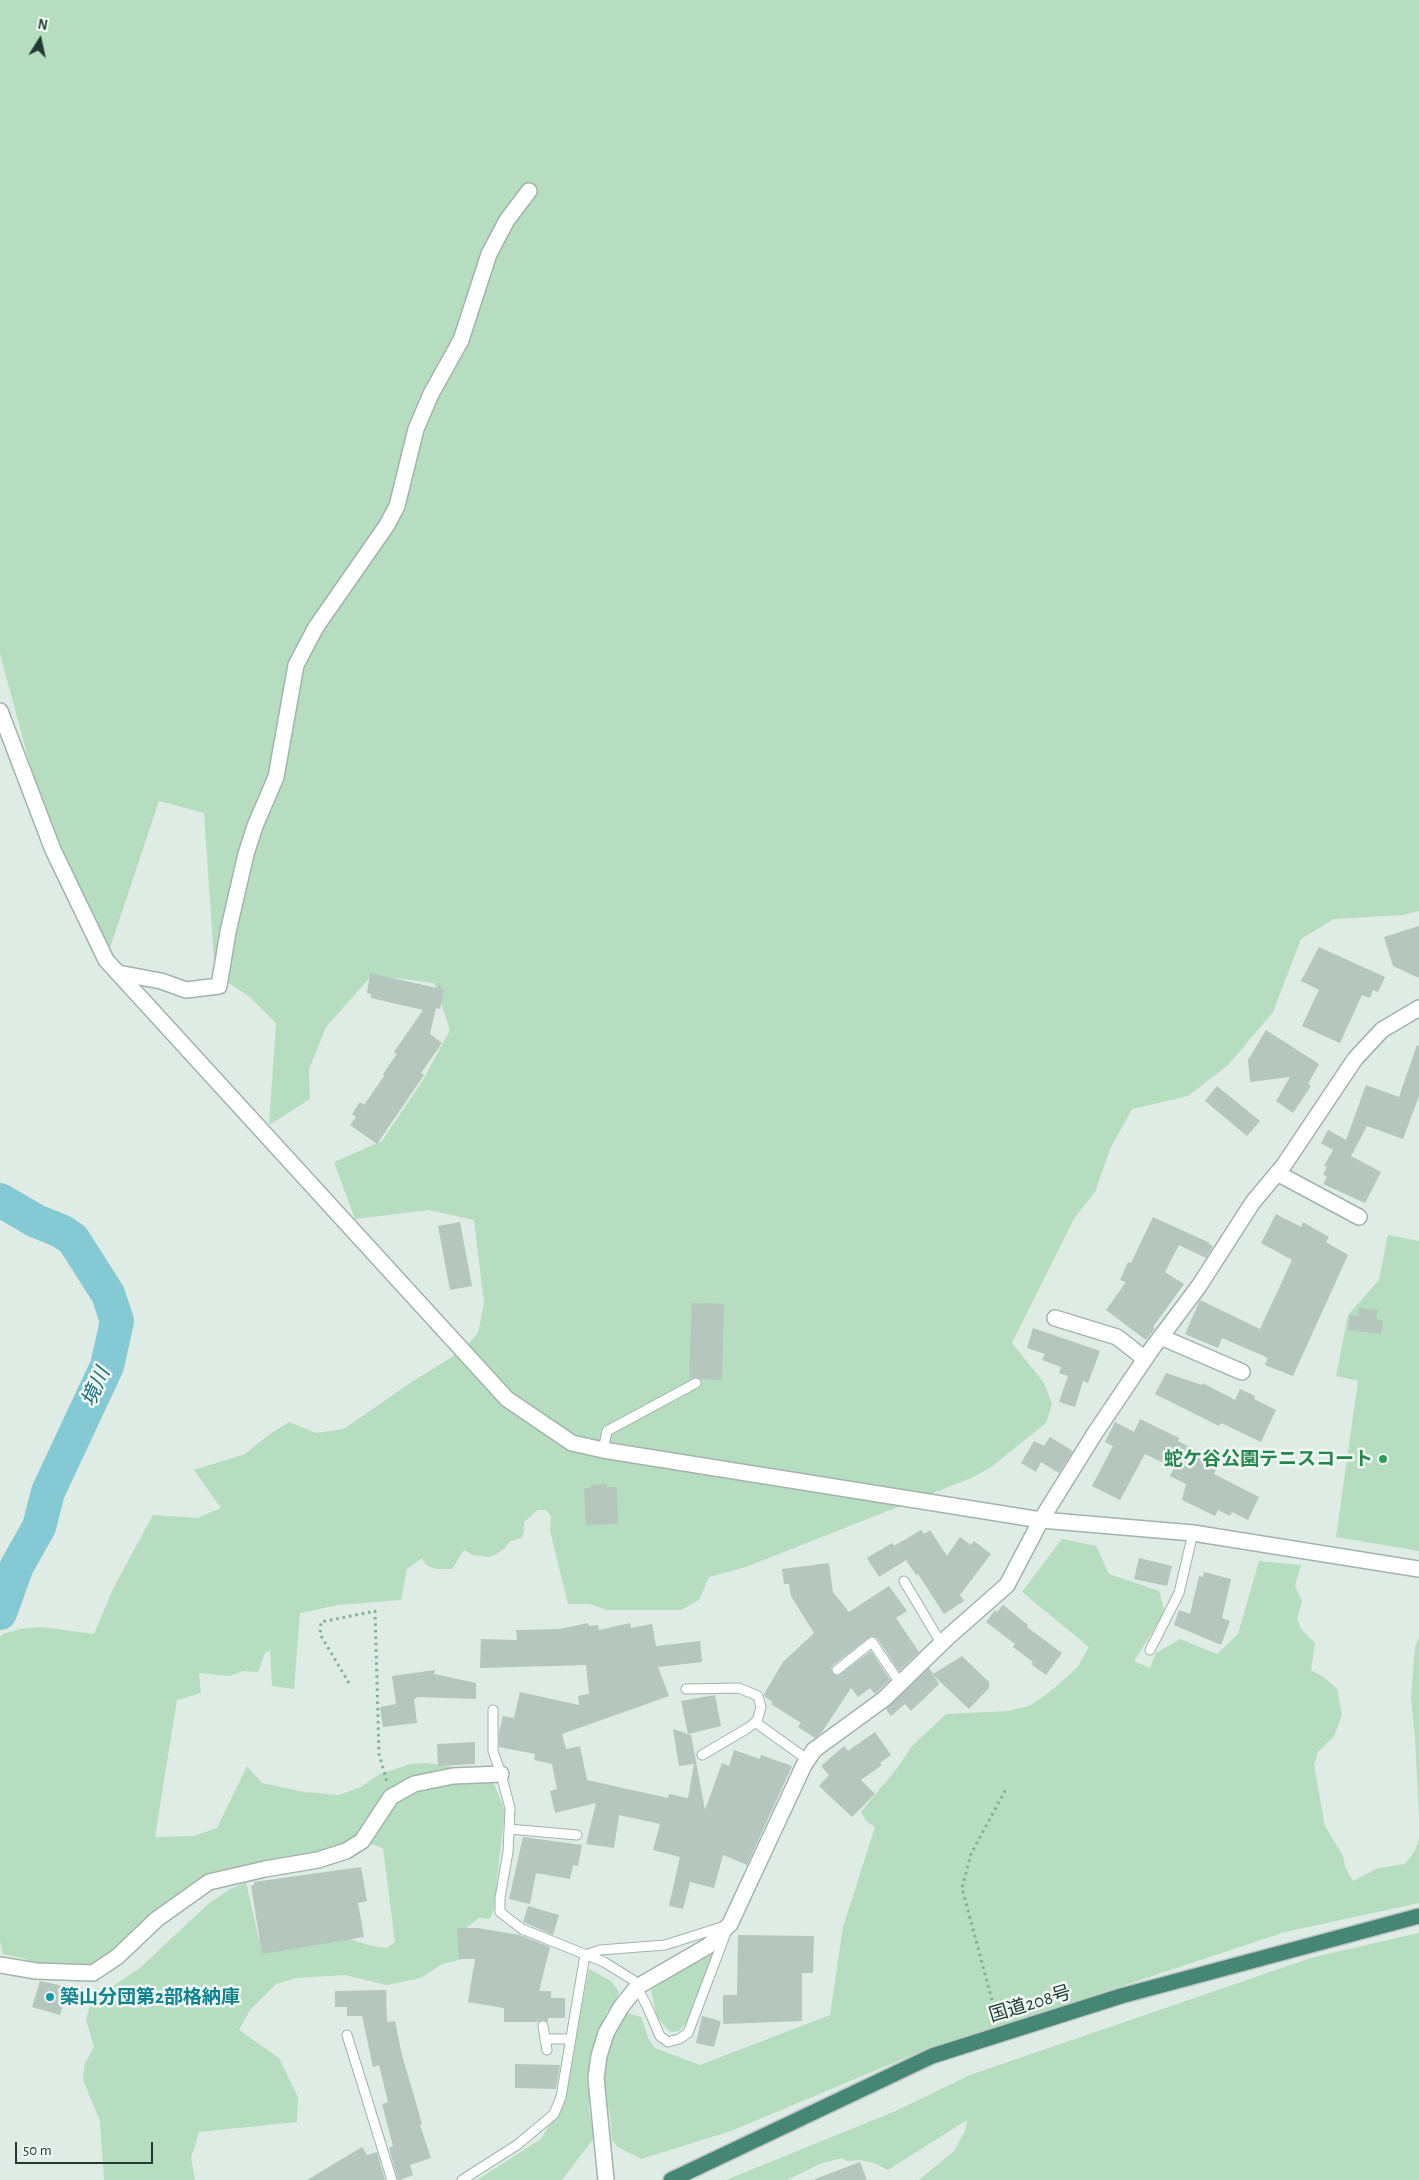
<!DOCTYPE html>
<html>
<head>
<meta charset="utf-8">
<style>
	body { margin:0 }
	#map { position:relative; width:1419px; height:2180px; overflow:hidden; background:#dfebe5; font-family:"Alegreya Sans",sans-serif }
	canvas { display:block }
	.north { position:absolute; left:15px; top:15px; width:50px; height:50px; -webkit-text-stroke:4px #eff7f3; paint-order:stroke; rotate:10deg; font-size:14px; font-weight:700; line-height:20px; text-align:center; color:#1f3b33 }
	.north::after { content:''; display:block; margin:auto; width:18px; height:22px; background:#1f3b33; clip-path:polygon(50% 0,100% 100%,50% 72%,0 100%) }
	.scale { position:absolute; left:15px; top:2142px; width:138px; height:22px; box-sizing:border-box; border:2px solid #1f3b33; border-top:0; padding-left:6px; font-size:15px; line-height:18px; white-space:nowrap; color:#1f3b33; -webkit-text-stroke:4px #eff7f3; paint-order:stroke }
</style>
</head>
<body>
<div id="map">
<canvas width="1419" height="2180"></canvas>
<div class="north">N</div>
<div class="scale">50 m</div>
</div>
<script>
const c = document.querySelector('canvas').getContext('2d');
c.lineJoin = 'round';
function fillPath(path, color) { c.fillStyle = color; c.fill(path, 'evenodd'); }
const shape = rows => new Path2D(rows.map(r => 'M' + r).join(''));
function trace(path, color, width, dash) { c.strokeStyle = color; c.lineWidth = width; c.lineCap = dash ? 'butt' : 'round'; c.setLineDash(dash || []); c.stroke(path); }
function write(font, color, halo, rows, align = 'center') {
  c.font = font + ' "Alegreya Sans","Noto Sans JP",sans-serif'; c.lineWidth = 5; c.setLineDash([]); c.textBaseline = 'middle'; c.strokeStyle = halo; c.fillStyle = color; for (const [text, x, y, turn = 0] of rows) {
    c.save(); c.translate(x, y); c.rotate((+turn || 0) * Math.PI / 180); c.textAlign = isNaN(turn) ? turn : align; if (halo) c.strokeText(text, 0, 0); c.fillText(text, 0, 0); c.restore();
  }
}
const green = shape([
	[0,0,1419,0,1419,911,1403,915,1334,919,1301,939,1273,1012,1228,1065,1188,1096,1132,1109,1110,1149,1095,1192,1075,1217,1012,1343,1044,1383,1052,1404,1046,1423,990,1468,971,1478,746,1567,709,1577,699,1600,681,1610,607,1610,590,1604,568,1604,550,1531,551,1516,546,1510,538,1510,524,1522,524,1533,521,1538,510,1541,505,1548,495,1555,488,1557,473,1555,464,1550,452,1569,436,1569,426,1565,422,1558,407,1569,401,1600,338,1605,300,1613,294,1689,272,1686,270,1650,265,1653,258,1672,243,1671,230,1676,199,1673,201,1693,177,1700,155,1837,194,1836,217,1828,247,1766,262,1783,304,1792,339,1795,361,1787,378,1775,410,1764,426,1763,474,1770,493,1781,505,1811,497,1877,496,1904,490,1919,479,1918,467,1927,462,1959,442,1964,421,1978,387,1985,345,1975,296,1978,276,1984,250,2010,239,2030,279,2058,298,2097,297,2122,199,2132,191,2158,195,2180,104,2180,100,2121,83,2080,85,2063,94,2047,86,2019,96,1988,106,1991,140,1968,208,1904,230,1889,246,1882,259,1940,332,1933,368,1945,386,1948,395,1942,383,1848,362,1841,209,1882,93,1973,36,1971,26,1959,3,1954,0,1942,0,1637,3,1634,20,1629,41,1627,94,1634,113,1589,153,1515,197,1518,221,1508,194,1470,245,1454,267,1436,289,1422,316,1433,344,1429,410,1383,463,1350,478,1333,484,1303,474,1220,429,1210,355,1219,334,1162,382,1141,423,1080,450,1030,434,983,372,975,326,1027,309,1069,310,1099,269,1125,276,1023,250,997,215,974,204,813,159,801,106,960,53,850,0,654],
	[1388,1235,1419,1241,1419,1551,1336,1537,1358,1381,1336,1376,1348,1315,1379,1280],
	[1062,1539,1096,1546,1109,1574,1159,1591,1165,1612,1134,1661,1150,1668,1156,1653,1180,1639,1217,1654,1238,1634,1259,1561,1301,1565,1295,1586,1302,1601,1297,1619,1301,1629,1315,1643,1311,1670,1325,1678,1337,1689,1342,1715,1334,1736,1318,1752,1314,1765,1325,1826,1343,1856,1345,1867,1353,1881,1378,1868,1405,1864,1415,1851,1419,1839,1419,1903,1285,1932,1032,2016,929,2048,731,2131,641,2159,618,2147,612,2140,610,2114,603,2088,606,2051,619,2024,627,2013,641,2017,649,2040,655,2048,700,2065,830,2015,843,1927,875,1827,866,1821,861,1812,898,1767,912,1746,946,1714,1008,1711,1029,1706,1046,1695,1077,1668,1089,1647,1022,1592],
	[1419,1637,1419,1818,1415,1737,1411,1699,1415,1647],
	[1419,1933,1419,2180,919,2180,954,2151,965,2131,967,2120,888,2170,874,2163,860,2160,847,2161,842,2158,822,2163,787,2180,726,2180,898,2110,970,2075,1314,1957],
	[714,1950,688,2021,679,2031,672,2032,668,2030,657,2017,651,1990,681,1970,693,1964],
	[589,1969,611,1981,619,1992,615,2002,607,2011,596,2039,589,2067,589,2109,594,2138,562,2180,477,2180,541,2139,563,2103]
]);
const river = shape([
	[0,1200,36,1221,61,1231,73,1239,108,1294,117,1321,107,1366,48,1492,39,1527,17,1566,0,1613]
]);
const building = shape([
	[1419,926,1419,978,1393,966,1384,937],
	[1319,947,1385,977,1378,992,1373,990,1370,998,1362,995,1340,1043,1302,1026,1319,990,1301,981],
	[370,973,437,988,440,983,441,989,444,990,440,1009,436,1008,430,1034,442,1043,421,1073,424,1075,377,1144,350,1125,356,1117,352,1114,360,1102,364,1105,384,1076,383,1074,397,1054,394,1052,423,1010,371,998,371,994,367,993],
	[1266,1030,1319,1064,1308,1084,1311,1086,1293,1113,1276,1101,1290,1077,1250,1082,1248,1060],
	[1417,1045,1419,1046,1419,1096,1403,1139,1367,1126,1351,1156,1381,1172,1365,1203,1323,1184,1327,1177,1323,1174,1327,1167,1324,1166,1333,1150,1321,1143,1328,1130,1346,1140,1366,1085,1399,1097],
	[1217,1086,1260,1121,1247,1136,1205,1101],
	[1276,1214,1301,1227,1303,1222,1329,1237,1326,1242,1348,1255,1293,1376,1265,1365,1268,1358,1222,1338,1218,1348,1185,1334,1200,1300,1260,1329,1292,1260,1261,1243],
	[1153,1217,1210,1243,1209,1244,1213,1246,1206,1258,1179,1245,1165,1272,1184,1284,1153,1327,1155,1328,1146,1340,1106,1310,1126,1282,1120,1280,1128,1262,1131,1263],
	[460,1222,472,1286,450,1290,438,1226],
	[692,1303,724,1304,722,1380,701,1379,697,1377,689,1378],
	[1359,1308,1378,1310,1376,1319,1383,1320,1381,1334,1348,1330,1350,1315,1358,1316],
	[1033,1328,1100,1351,1088,1383,1083,1381,1075,1407,1059,1402,1068,1376,1059,1373,1061,1367,1042,1360,1045,1354,1027,1348],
	[1166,1373,1202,1385,1203,1383,1235,1400,1240,1389,1255,1396,1254,1399,1276,1410,1261,1442,1221,1423,1219,1426,1155,1394],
	[1140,1419,1179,1438,1178,1441,1220,1462,1214,1474,1259,1497,1248,1520,1232,1512,1230,1516,1218,1510,1215,1516,1182,1500,1186,1484,1170,1476,1174,1468,1145,1454,1120,1500,1092,1486,1113,1446,1105,1442,1115,1422,1134,1432],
	[1050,1437,1073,1451,1059,1473,1041,1462,1036,1472,1021,1463,1034,1441,1044,1446],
	[607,1484,607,1487,617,1487,618,1524,586,1525,584,1488,591,1488,591,1485],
	[921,1530,924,1534,930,1530,947,1556,960,1537,971,1545,974,1541,991,1554,960,1595,964,1601,944,1614,918,1574,916,1575,906,1560,879,1577,867,1558,892,1543,894,1546],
	[1139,1558,1172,1566,1167,1586,1134,1579],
	[829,1563,833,1592,849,1612,889,1586,907,1611,896,1618,919,1652,899,1671,877,1638,871,1636,833,1665,831,1668,832,1673,838,1676,871,1651,890,1680,875,1694,870,1688,858,1697,851,1688,822,1732,815,1738,798,1727,801,1723,771,1704,773,1702,765,1697,764,1694,783,1662,814,1633,791,1596,789,1584,784,1584,782,1569],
	[1204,1572,1231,1579,1222,1618,1230,1621,1221,1645,1174,1625,1179,1610,1190,1614,1199,1576,1203,1577],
	[1003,1605,1028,1625,1027,1627,1062,1653,1046,1675,1031,1664,1033,1662,1013,1647,1015,1644,986,1622,995,1610,997,1612],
	[588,1623,589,1626,598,1625,599,1630,630,1623,631,1628,652,1624,656,1646,700,1641,702,1662,658,1667,669,1696,562,1734,566,1749,580,1746,587,1780,668,1798,669,1794,688,1798,694,1764,679,1766,673,1729,691,1735,705,1810,722,1763,729,1766,734,1750,760,1759,761,1755,792,1766,747,1865,723,1855,714,1888,690,1882,683,1909,669,1906,680,1857,653,1850,660,1824,619,1815,614,1848,586,1844,596,1803,555,1813,550,1791,557,1789,552,1764,534,1760,535,1754,499,1747,499,1732,503,1716,514,1718,520,1692,579,1705,578,1696,589,1694,586,1665,480,1668,481,1639,517,1640,516,1630,560,1629],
	[962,1656,989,1682,989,1688,969,1709,933,1675,939,1684,911,1711,905,1704,891,1716,886,1709,929,1668,933,1674],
	[435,1670,434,1674,476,1683,476,1699,418,1697,414,1699,417,1723,383,1727,380,1707,396,1704,392,1676],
	[715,1695,721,1726,688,1734,681,1701],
	[875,1732,891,1755,880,1763,882,1765,861,1780,875,1794,852,1817,819,1786,829,1775,821,1766,844,1746,848,1751],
	[475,1742,475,1764,438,1766,437,1744],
	[523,1837,582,1845,578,1866,573,1865,570,1879,536,1873,530,1904,509,1899],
	[361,1867,367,1901,358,1903,364,1937,262,1954,251,1886,254,1885,254,1882],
	[528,1906,559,1915,553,1935,523,1922],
	[457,1928,478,1928,520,1935,550,1947,539,1991,551,1991,551,1998,565,1998,565,2018,548,2018,548,2022,543,2020,538,2022,504,2022,504,2008,468,2002,475,1959,459,1959],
	[738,1935,814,1936,813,1973,802,1973,802,2021,723,2024,723,1995,737,1995],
	[40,1981,68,1987,60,2015,32,2007],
	[386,1990,387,2022,395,2021,402,2055,422,2124,420,2125,431,2158,410,2165,413,2175,400,2180,398,2180,389,2148,393,2146,382,2104,388,2102,379,2065,373,2067,362,2016,347,2016,347,2007,335,2007,335,1991],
	[702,2016,721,2021,714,2047,696,2043],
	[515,2064,560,2065,556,2089,515,2088],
	[362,2147,367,2155,377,2152,385,2180,307,2180],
	[860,2162,867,2180,815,2180,815,2179]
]);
const path = shape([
	[349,1683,320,1634,321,1622,375,1611,379,1754,387,1782],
	[997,2019,962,1888,971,1854,1007,1787]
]);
const service = shape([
	[603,1450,607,1431,696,1383],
	[904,1581,941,1643],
	[1150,1650,1179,1593,1193,1533],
	[837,1670,872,1642,900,1683],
	[686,1689,739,1688,758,1696,761,1707,757,1721,748,1728,702,1755],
	[493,1710,493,1751,501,1774,510,1808,508,1852,500,1898,500,1912,522,1929,604,1962,633,1980,647,2006,660,2036,668,2042,679,2039,688,2033,727,1930],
	[755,1722,808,1760],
	[509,1829,577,1835],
	[543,2026,545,2039,571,2039],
	[347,2035,392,2180],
	[545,2039,547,2050],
	[462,2180,517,2145,554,2114,561,2097,585,1955,600,1950,665,1945,725,1926]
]);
const minor = shape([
	[118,973,161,981,186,990,219,986,228,932,246,854,255,826,276,777,296,665,316,627,387,525,397,506,416,429,431,394,461,340,489,254,507,220,529,191],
	[1277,1173,1359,1217],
	[1055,1318,1117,1337,1145,1359],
	[1161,1337,1242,1372],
	[0,1965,36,1971,93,1973,117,1957,157,1919,209,1882,265,1869,318,1860,346,1851,362,1841,391,1797,414,1784,453,1776,501,1774],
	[606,2180,596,2078,599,2056,606,2033,621,2007,637,1987,708,1946,730,1924,804,1765,814,1750,884,1699,948,1637,1007,1585,1041,1520,1095,1433,1151,1350,1199,1286,1253,1202,1284,1165,1355,1059,1382,1030,1419,1008]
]);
const tertiary = shape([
	[0,711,53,850,106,960,507,1399,572,1443,603,1450,1041,1520,1193,1533,1419,1569]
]);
const trunk = shape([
	[671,2180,932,2056,1121,1996,1419,1916]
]);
const markers = [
	[1383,1459,5,"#2e9e5b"],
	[50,1997,5,"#0f9aa8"]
];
const leisureNames = [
	["蛇ケ谷公園テニスコート",1373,1459]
];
const cultureNames = [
	["築山分団第2部格納庫",60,1997]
];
const streetNames = [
	["国道208号",1030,2004,-17]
];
const waterNames = [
	["境川",96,1387,-66]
];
fillPath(green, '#b6ddc0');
trace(river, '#84c9d3', 34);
fillPath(building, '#b4c6be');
trace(service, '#a2b3ac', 11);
trace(minor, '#a2b3ac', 18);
trace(tertiary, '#a2b3ac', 18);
trace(trunk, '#c0c8c6', 18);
trace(path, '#7eb09f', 3, [2.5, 4]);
trace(service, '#fff', 9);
trace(minor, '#fff', 15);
trace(tertiary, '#fff', 15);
trace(trunk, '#468675', 15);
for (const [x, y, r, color] of markers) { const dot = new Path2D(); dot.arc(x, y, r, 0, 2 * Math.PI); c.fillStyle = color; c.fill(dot); trace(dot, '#eff7f3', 2); }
write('bold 19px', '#27864d', '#eff7f3', leisureNames, 'right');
write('bold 19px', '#0d838f', '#eff7f3', cultureNames, 'left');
write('19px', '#1f3b33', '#eff7f3', streetNames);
write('italic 20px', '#176c79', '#eff7f3', waterNames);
</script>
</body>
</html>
